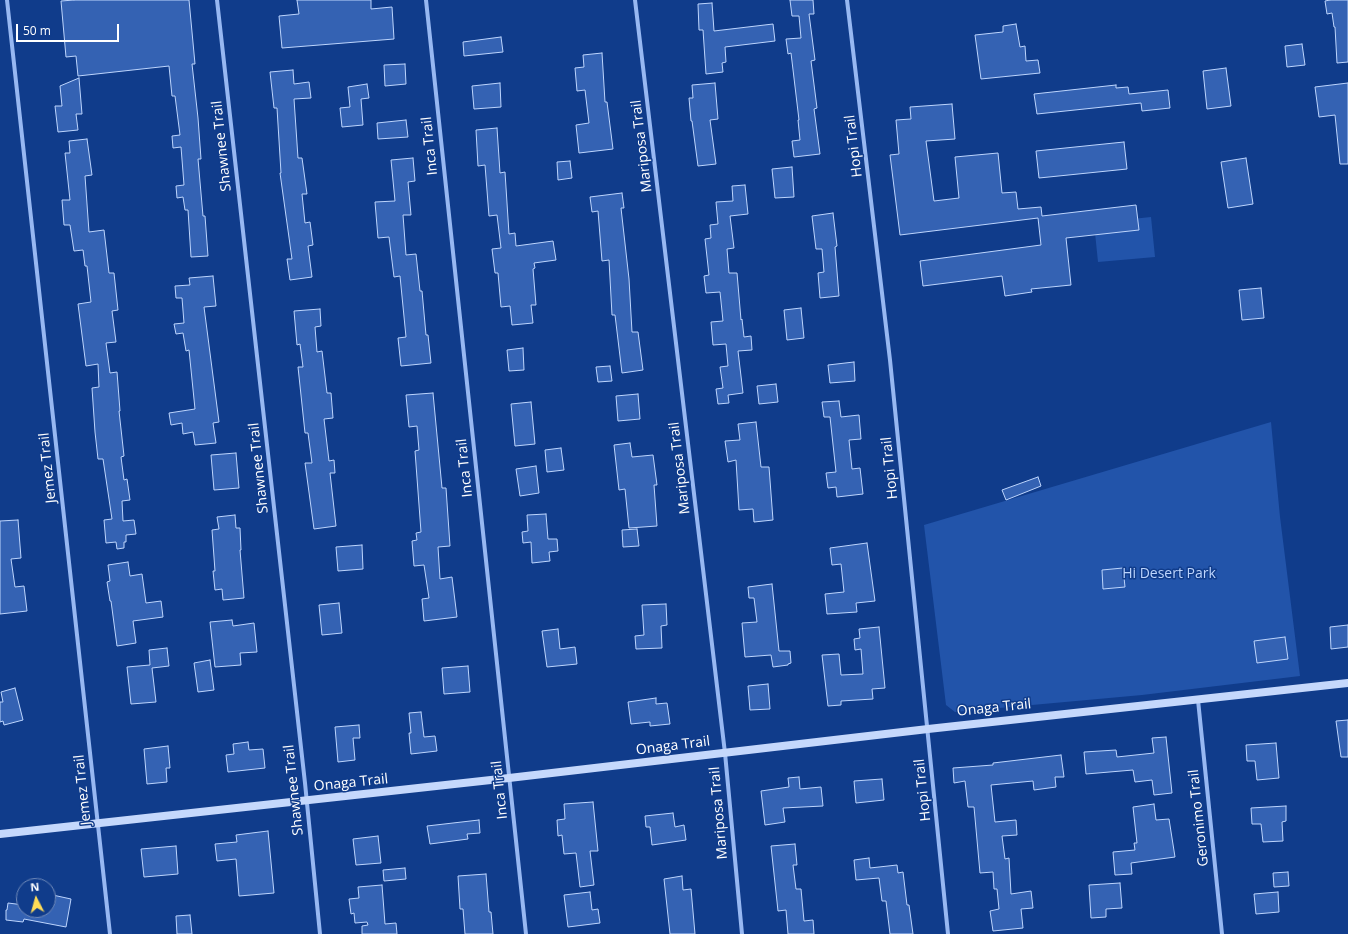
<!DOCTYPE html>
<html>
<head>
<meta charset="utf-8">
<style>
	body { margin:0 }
	#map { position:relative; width:1348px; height:934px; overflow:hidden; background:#103c8b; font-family:"Open Sans",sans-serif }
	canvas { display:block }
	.north { position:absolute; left:16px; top:878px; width:40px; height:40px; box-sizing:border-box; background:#103c8b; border:1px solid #708ab9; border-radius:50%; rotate:354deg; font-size:11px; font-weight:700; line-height:16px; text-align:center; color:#fff }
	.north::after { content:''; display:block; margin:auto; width:14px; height:18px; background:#ffdc57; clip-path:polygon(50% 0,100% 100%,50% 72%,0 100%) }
	.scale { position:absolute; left:16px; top:24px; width:103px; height:18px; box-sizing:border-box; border:2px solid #fff; border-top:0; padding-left:5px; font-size:12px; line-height:14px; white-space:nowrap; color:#fff; -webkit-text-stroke:3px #103c8b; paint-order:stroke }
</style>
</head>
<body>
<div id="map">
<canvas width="1348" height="934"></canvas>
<div class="north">N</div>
<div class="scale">50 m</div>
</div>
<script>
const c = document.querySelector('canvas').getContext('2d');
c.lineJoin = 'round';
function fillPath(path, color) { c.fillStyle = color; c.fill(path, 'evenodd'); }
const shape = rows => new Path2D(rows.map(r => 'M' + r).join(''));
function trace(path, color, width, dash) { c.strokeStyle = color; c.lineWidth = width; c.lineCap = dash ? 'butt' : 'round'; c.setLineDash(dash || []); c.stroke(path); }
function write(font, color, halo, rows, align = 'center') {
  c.font = font + ' "Open Sans",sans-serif'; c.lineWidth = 3; c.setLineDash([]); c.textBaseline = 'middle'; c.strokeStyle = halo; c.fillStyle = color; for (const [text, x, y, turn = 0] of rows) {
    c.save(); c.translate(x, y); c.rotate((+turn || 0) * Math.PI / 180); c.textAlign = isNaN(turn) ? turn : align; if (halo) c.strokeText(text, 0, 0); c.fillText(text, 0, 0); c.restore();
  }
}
const green = shape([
	[1151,217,1155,257,1098,262,1094,223],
	[1271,422,1280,517,1300,676,1142,695,955,712,946,705,924,525]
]);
const building = shape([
	[74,0,189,0,195,64,192,64,198,118,201,159,198,159,203,216,205,216,208,256,191,257,188,210,185,210,183,197,177,198,176,186,184,185,181,147,173,148,172,136,180,135,175,96,172,96,169,66,78,76,76,56,66,57,61,1,74,0],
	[297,0,371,0,371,9,392,7,394,39,282,48,279,16,299,14,297,0],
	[790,0,813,0,814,14,809,14,815,60,811,61,817,108,814,109,820,154,794,157,792,141,800,140,798,120,799,120,791,53,788,54,786,39,801,38,799,16,792,16,790,0],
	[1330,0,1348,0,1348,62,1337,63,1335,27,1334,27,1332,13,1327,14,1325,1,1330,0],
	[712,3,714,31,773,24,775,41,725,47,726,62,722,63,723,72,706,74,703,30,699,30,698,4,712,3],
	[1016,24,1020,47,1025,46,1026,61,1038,60,1040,73,981,79,975,35,1003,32,1003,26,1016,24],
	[501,37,503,52,464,56,463,42,501,37],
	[1302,44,1305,65,1287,67,1285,46,1302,44],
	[602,53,605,102,607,102,613,149,579,153,576,125,589,123,585,90,577,91,575,68,584,67,583,55,602,53],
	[405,64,406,84,385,86,384,65,405,64],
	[1226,68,1231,106,1207,109,1203,71,1226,68],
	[293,70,294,84,309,82,311,98,294,99,298,158,302,158,307,194,302,194,305,223,310,222,313,245,308,246,312,277,290,280,287,259,292,259,280,173,281,173,277,108,274,108,270,72,293,70],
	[79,78,82,114,76,114,78,130,58,132,55,106,62,106,60,86,79,78],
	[500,83,501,107,474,109,472,86,500,83],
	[715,83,718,119,710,120,716,164,698,166,692,121,691,121,689,98,693,98,692,85,715,83],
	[1348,83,1348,164,1340,164,1335,115,1319,117,1315,87,1348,83],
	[367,84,369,98,361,99,363,125,342,127,340,108,350,107,348,87,367,84],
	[1116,85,1116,88,1128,87,1129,94,1168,90,1170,108,1142,111,1141,103,1037,114,1034,94,1116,85],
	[952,104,955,139,926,141,934,201,959,198,955,157,998,153,1002,193,1016,192,1018,209,1041,207,1042,216,1136,205,1139,230,1066,238,1071,285,1031,289,1032,292,1005,296,1002,276,923,286,920,261,1041,245,1038,218,900,235,890,155,899,154,896,120,911,119,910,107,952,104],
	[406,120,408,137,378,139,377,123,406,120],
	[497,128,500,173,505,172,509,234,515,233,516,246,553,241,556,260,534,263,535,268,533,269,536,305,531,305,533,323,512,325,510,306,501,307,498,273,495,273,492,249,501,248,497,215,489,216,485,165,478,166,476,130,497,128],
	[87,139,92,175,85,176,89,232,104,230,109,273,114,273,118,310,112,311,116,342,106,343,110,373,117,372,120,411,119,411,124,456,121,457,124,480,127,479,130,500,122,501,123,521,134,520,136,534,126,535,126,542,124,542,124,548,117,549,116,542,106,543,104,520,112,519,103,459,98,459,95,432,92,388,99,387,98,364,86,366,78,304,91,302,87,266,85,266,83,250,74,251,70,225,64,225,62,200,70,200,65,153,70,153,69,141,87,139],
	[1124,142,1127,169,1039,178,1036,151,1124,142],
	[413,158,415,181,408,182,411,215,403,215,406,255,416,254,420,291,422,291,426,335,428,335,431,363,401,366,398,338,406,337,400,276,394,277,389,237,378,238,375,202,395,201,391,160,413,158],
	[1246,158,1253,204,1228,208,1221,162,1246,158],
	[570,161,572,178,558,180,557,162,570,161],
	[792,167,794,197,775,198,772,169,792,167],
	[745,185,748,214,730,216,734,248,727,249,729,273,737,273,741,320,742,319,744,337,751,336,752,350,738,351,743,393,728,395,729,403,718,404,716,389,723,388,720,367,728,366,726,344,713,345,711,322,723,321,720,292,706,293,704,276,709,275,705,239,711,238,710,225,718,224,716,202,733,201,732,186,745,185],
	[622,193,624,208,621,208,629,279,632,332,638,332,643,370,622,373,615,315,612,315,609,260,602,261,598,211,592,212,590,197,622,193],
	[833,213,837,246,835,247,839,296,820,298,818,273,824,272,822,249,816,249,812,216,833,213],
	[213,276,216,306,204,307,219,422,213,423,216,443,195,445,193,432,183,434,182,423,171,425,169,413,195,409,189,350,186,351,183,333,176,334,174,324,184,323,182,298,176,298,175,286,190,285,189,278,213,276],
	[1261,288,1264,318,1242,320,1239,290,1261,288],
	[801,308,804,338,787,340,784,310,801,308],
	[320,309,321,326,315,327,317,352,322,351,327,393,331,393,333,418,324,419,329,461,334,460,335,473,330,473,336,526,314,529,305,463,312,463,308,433,305,433,298,367,303,367,300,344,297,345,294,311,320,309],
	[523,348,524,370,509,371,507,350,523,348],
	[854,362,855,381,830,383,828,365,854,362],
	[610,366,612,381,598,382,596,367,610,366],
	[776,384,778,402,759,404,757,386,776,384],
	[433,393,442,488,446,488,450,546,438,547,440,579,452,577,457,617,424,621,422,599,429,598,424,565,414,566,412,541,417,540,416,533,421,532,415,451,419,450,417,426,409,427,406,395,433,393],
	[638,394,640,419,618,421,616,396,638,394],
	[839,401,841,417,859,415,861,439,849,440,852,469,860,468,863,494,837,497,836,487,828,488,826,473,836,472,830,417,824,417,822,402,839,401],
	[531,402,535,444,515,446,511,404,531,402],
	[756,422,761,467,769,467,773,520,754,522,753,509,739,510,736,460,728,462,725,441,740,440,738,424,756,422],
	[630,443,632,457,653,455,657,485,654,485,657,526,629,528,625,489,619,490,614,445,630,443],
	[561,448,564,470,547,472,545,450,561,448],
	[236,453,239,488,214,490,211,455,236,453],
	[536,466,539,493,520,496,516,469,536,466],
	[1038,477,1041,486,1006,500,1002,490,1038,477],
	[546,514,548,539,557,539,558,551,549,552,550,561,532,563,531,542,523,543,522,532,528,531,527,515,546,514],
	[235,515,236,528,240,528,241,550,240,550,244,598,223,600,222,589,215,590,213,571,215,571,212,530,219,529,217,517,235,515],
	[18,520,21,558,11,559,15,587,24,586,27,611,0,614,0,521,18,520],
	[637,529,639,546,623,547,622,530,637,529],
	[867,543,875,601,856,603,857,612,827,614,825,594,844,592,841,564,832,565,830,548,867,543],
	[362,545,363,569,338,571,336,547,362,545],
	[128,562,130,576,142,574,146,603,161,601,163,617,133,621,136,643,117,646,111,601,110,601,107,582,110,581,108,565,128,562],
	[1123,568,1125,587,1103,589,1102,570,1123,568],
	[772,584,779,651,790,651,791,663,788,664,788,665,773,667,771,655,745,657,742,623,757,622,754,598,749,598,748,587,772,584],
	[339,603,342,633,322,635,319,605,339,603],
	[666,604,667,625,661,626,662,648,636,649,635,636,644,635,642,605,666,604],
	[232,620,233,626,254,623,257,652,240,653,241,665,215,667,210,622,232,620],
	[1348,625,1348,647,1331,649,1330,627,1348,625],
	[879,627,885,688,872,689,873,699,841,701,841,705,828,706,822,655,839,654,841,675,863,674,861,649,855,650,854,639,860,638,859,629,879,627],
	[558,629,560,649,575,647,577,664,547,667,542,631,558,629],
	[1285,637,1288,659,1257,663,1254,641,1285,637],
	[167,648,169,666,152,668,156,702,131,704,127,667,150,665,149,650,167,648],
	[210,660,214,690,198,692,194,663,210,660],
	[468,666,470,692,444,694,442,668,468,666],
	[768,684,770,709,750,710,748,686,768,684],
	[15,688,23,720,4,725,3,721,0,722,0,702,3,702,1,692,15,688],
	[656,698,656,704,667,703,670,724,650,726,650,722,631,724,628,702,656,698],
	[421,712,424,737,435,736,437,751,411,754,409,733,411,733,409,713,421,712],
	[1348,720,1348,757,1341,757,1336,721,1348,720],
	[359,725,360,738,353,738,355,760,338,762,335,727,359,725],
	[1166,737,1172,793,1154,795,1152,780,1135,782,1133,770,1086,774,1084,752,1116,750,1117,757,1154,753,1152,738,1166,737],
	[248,742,249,750,263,749,265,768,228,772,226,755,234,754,233,744,248,742],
	[1276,743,1279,778,1257,780,1255,761,1247,761,1246,745,1276,743],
	[168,746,170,768,166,768,167,782,147,784,144,749,168,746],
	[1061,755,1064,777,1055,777,1056,787,1034,790,1033,781,991,785,995,822,1016,820,1017,835,1002,836,1005,859,1009,858,1011,894,1031,891,1033,908,1021,909,1023,928,993,931,990,911,999,909,997,889,994,889,993,872,980,873,974,807,968,807,965,781,954,783,953,768,993,765,993,763,1061,755],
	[799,777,800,789,821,787,823,806,783,808,785,822,765,825,761,791,789,787,788,778,799,777],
	[882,779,884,800,856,803,854,781,882,779],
	[593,802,598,851,590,851,594,885,580,887,576,853,564,854,562,835,558,836,557,820,565,819,564,804,593,802],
	[1154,804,1156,820,1169,819,1175,857,1131,863,1132,874,1115,875,1113,852,1135,850,1134,843,1137,843,1133,807,1154,804],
	[1286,806,1286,821,1282,822,1283,841,1263,842,1261,824,1252,824,1251,808,1286,806],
	[673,813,675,827,684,825,686,840,652,845,650,827,646,827,645,816,673,813],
	[479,820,480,833,467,834,468,839,430,844,427,826,479,820],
	[268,831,274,893,239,896,236,859,217,861,215,844,237,842,236,835,268,831],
	[378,836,381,863,356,865,353,839,378,836],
	[795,844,797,865,793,865,796,889,801,889,804,921,813,920,814,934,788,934,786,910,778,911,771,846,795,844],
	[176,846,178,874,144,877,141,849,176,846],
	[869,858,870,868,897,865,898,873,903,872,907,905,909,905,913,934,890,934,886,901,882,901,879,878,856,880,854,860,869,858],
	[405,868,406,879,384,881,383,870,405,868],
	[1288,872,1289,886,1274,887,1273,873,1288,872],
	[486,874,489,912,491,912,493,934,465,934,463,909,460,909,458,876,486,874],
	[682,876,683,890,691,889,695,934,670,934,664,879,682,876],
	[1120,883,1122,908,1106,909,1106,917,1091,918,1089,885,1120,883],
	[382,885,385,924,396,923,397,934,362,934,362,926,368,925,367,922,355,923,354,913,351,914,349,899,359,898,358,887,382,885],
	[590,892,592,910,598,909,600,923,568,927,564,895,590,892],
	[1278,892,1279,912,1256,914,1254,894,1278,892],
	[48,894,71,899,66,927,24,919,23,922,6,920,6,910,7,910,8,903,24,905,24,910,48,910,48,894],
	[190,915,192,934,177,934,176,916,190,915]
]);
const street = shape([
	[7,0,110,934],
	[217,0,305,783,320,934],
	[426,0,526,934],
	[635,0,725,753,742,934],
	[847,0,890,360,948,934],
	[1198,700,1222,934]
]);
const secondary = shape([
	[0,834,509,778,928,729,1348,683]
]);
const streetNames = [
	["Shawnee Trail",222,146,-96],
	["Inca Trail",430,146,-96],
	["Mariposa Trail",642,146,-97],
	["Hopi Trail",854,146,-97],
	["Jemez Trail",48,468,-96],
	["Shawnee Trail",259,468,-96],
	["Inca Trail",465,468,-96],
	["Mariposa Trail",680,468,-97],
	["Hopi Trail",890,468,-96],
	["Onaga Trail",994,708,-6],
	["Onaga Trail",673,746,-7],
	["Onaga Trail",351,783,-6],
	["Jemez Trail",83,790,-96],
	["Shawnee Trail",294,790,-96],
	["Inca Trail",500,790,-96],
	["Hopi Trail",923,790,-96],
	["Mariposa Trail",719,813,-95],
	["Geronimo Trail",1199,818,-96]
];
const parkNames = [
	["Hi Desert Park",1169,574]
];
fillPath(green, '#2254aa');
fillPath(building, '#3462b3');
trace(building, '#bdd5fd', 1);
trace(street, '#97b8f2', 4);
trace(secondary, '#c5d8fc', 8);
write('14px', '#fff', '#103c8b', streetNames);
write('14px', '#bdd5fd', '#103c8b', parkNames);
</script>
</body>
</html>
